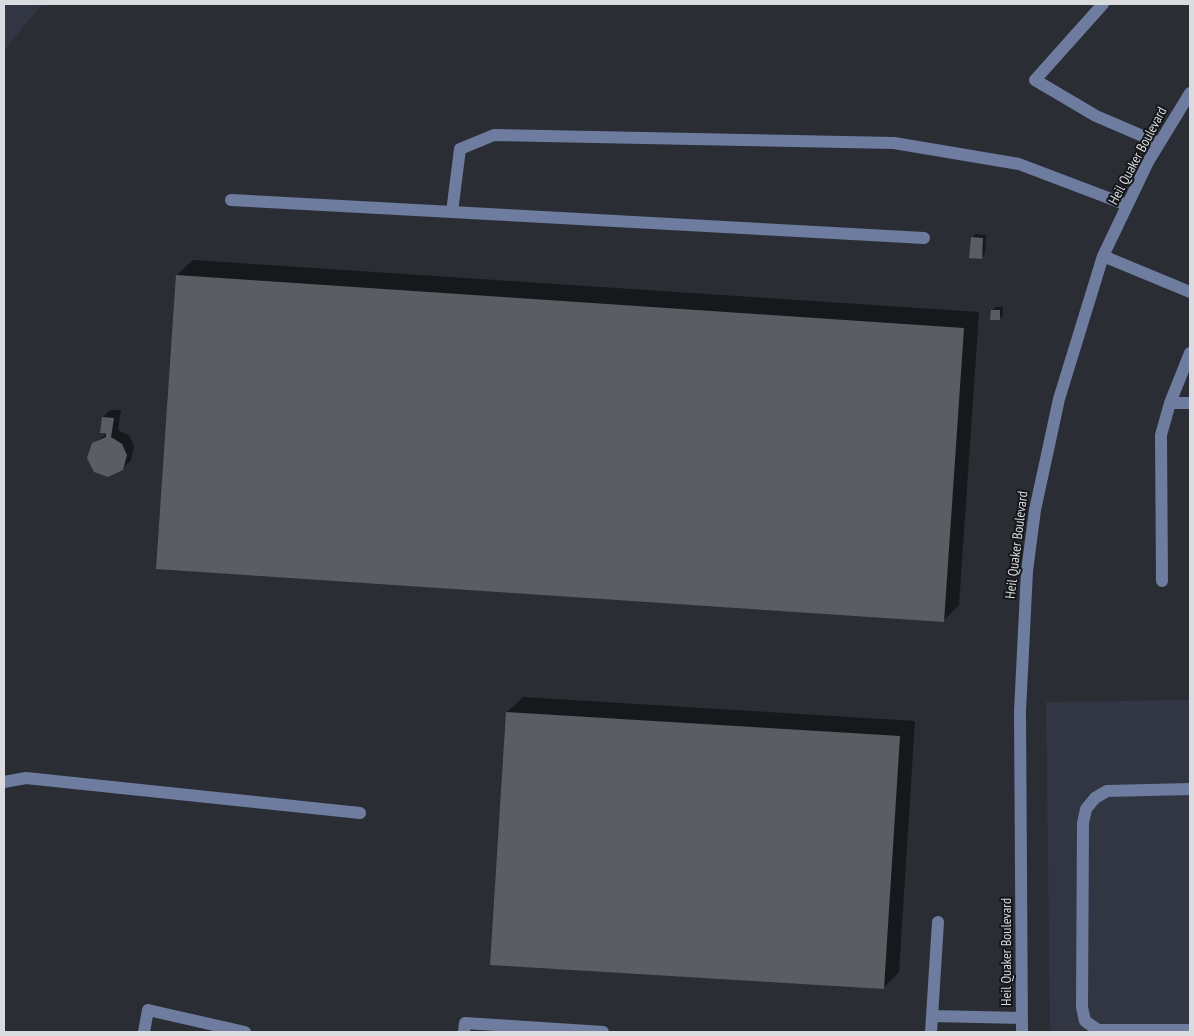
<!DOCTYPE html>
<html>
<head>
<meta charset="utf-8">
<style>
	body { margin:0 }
	#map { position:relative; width:1194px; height:1036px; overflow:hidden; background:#2a2d34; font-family:"PT Sans Narrow",sans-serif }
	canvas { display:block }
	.frame { position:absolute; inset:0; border:5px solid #d9dbdf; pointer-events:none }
</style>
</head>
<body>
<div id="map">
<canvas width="1194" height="1036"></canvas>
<div class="frame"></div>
</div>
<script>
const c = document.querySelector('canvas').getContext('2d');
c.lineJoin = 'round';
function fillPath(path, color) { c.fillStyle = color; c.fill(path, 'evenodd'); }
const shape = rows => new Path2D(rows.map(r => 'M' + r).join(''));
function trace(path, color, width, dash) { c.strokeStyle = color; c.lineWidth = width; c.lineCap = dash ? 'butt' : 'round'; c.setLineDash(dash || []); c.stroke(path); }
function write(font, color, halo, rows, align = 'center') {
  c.font = font + ' "PT Sans Narrow",sans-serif'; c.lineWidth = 4; c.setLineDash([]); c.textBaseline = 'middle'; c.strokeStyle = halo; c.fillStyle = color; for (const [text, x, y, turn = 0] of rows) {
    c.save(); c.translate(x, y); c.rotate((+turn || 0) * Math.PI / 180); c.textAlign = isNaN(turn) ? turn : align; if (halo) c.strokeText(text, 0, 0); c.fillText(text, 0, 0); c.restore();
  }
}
const built = shape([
	[4,4,42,4,4,51],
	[1190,700,1190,1032,1050,1032,1046,702]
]);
const shadow = shape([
	[975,234,986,235,985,254,981,257,972,238],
	[193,260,979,312,959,605,943,621,177,275],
	[996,307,1003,307,1003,315,999,319,992,311],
	[110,410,121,410,118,430,130,436,134,447,131,460,122,469,93,444,109,432,103,417],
	[523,697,915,721,899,972,883,988,507,712]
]);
const building = shape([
	[971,237,983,238,982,259,969,258],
	[176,275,964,328,944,622,156,569],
	[991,310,1000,310,1000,320,990,320],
	[102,417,114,418,111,437,122,444,127,455,123,470,108,477,94,472,87,458,92,443,106,437,106,433,100,433],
	[506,712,900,736,884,989,490,965]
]);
const minor = shape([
	[1103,4,1035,80,1096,116,1159,143],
	[231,200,452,212,460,149,494,135,894,143,1019,164,1127,205],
	[452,212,924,238],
	[1103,256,1190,292],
	[1170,403,1190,403],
	[1162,581,1161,435,1170,403,1190,353],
	[4,782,26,778,360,813],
	[1190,789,1107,791,1095,798,1086,809,1083,823,1082,1007,1085,1021,1098,1030,1190,1030],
	[932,1016,1022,1018],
	[144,1032,148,1010,245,1032],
	[464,1032,465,1023,603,1032],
	[931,1032,938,922],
	[1022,1032,1020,711,1027,571,1035,510,1059,399,1103,256,1148,162,1190,93]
]);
const streetNames = [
	["Heil Quaker Boulevard",1138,156,-62],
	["Heil Quaker Boulevard",1017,545,-83],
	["Heil Quaker Boulevard",1007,952,-90]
];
fillPath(built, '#313642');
fillPath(shadow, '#0007');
fillPath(building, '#5a5d64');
trace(minor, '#6d7c9f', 12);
write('14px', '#d9dbdf', '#141619', streetNames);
</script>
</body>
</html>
